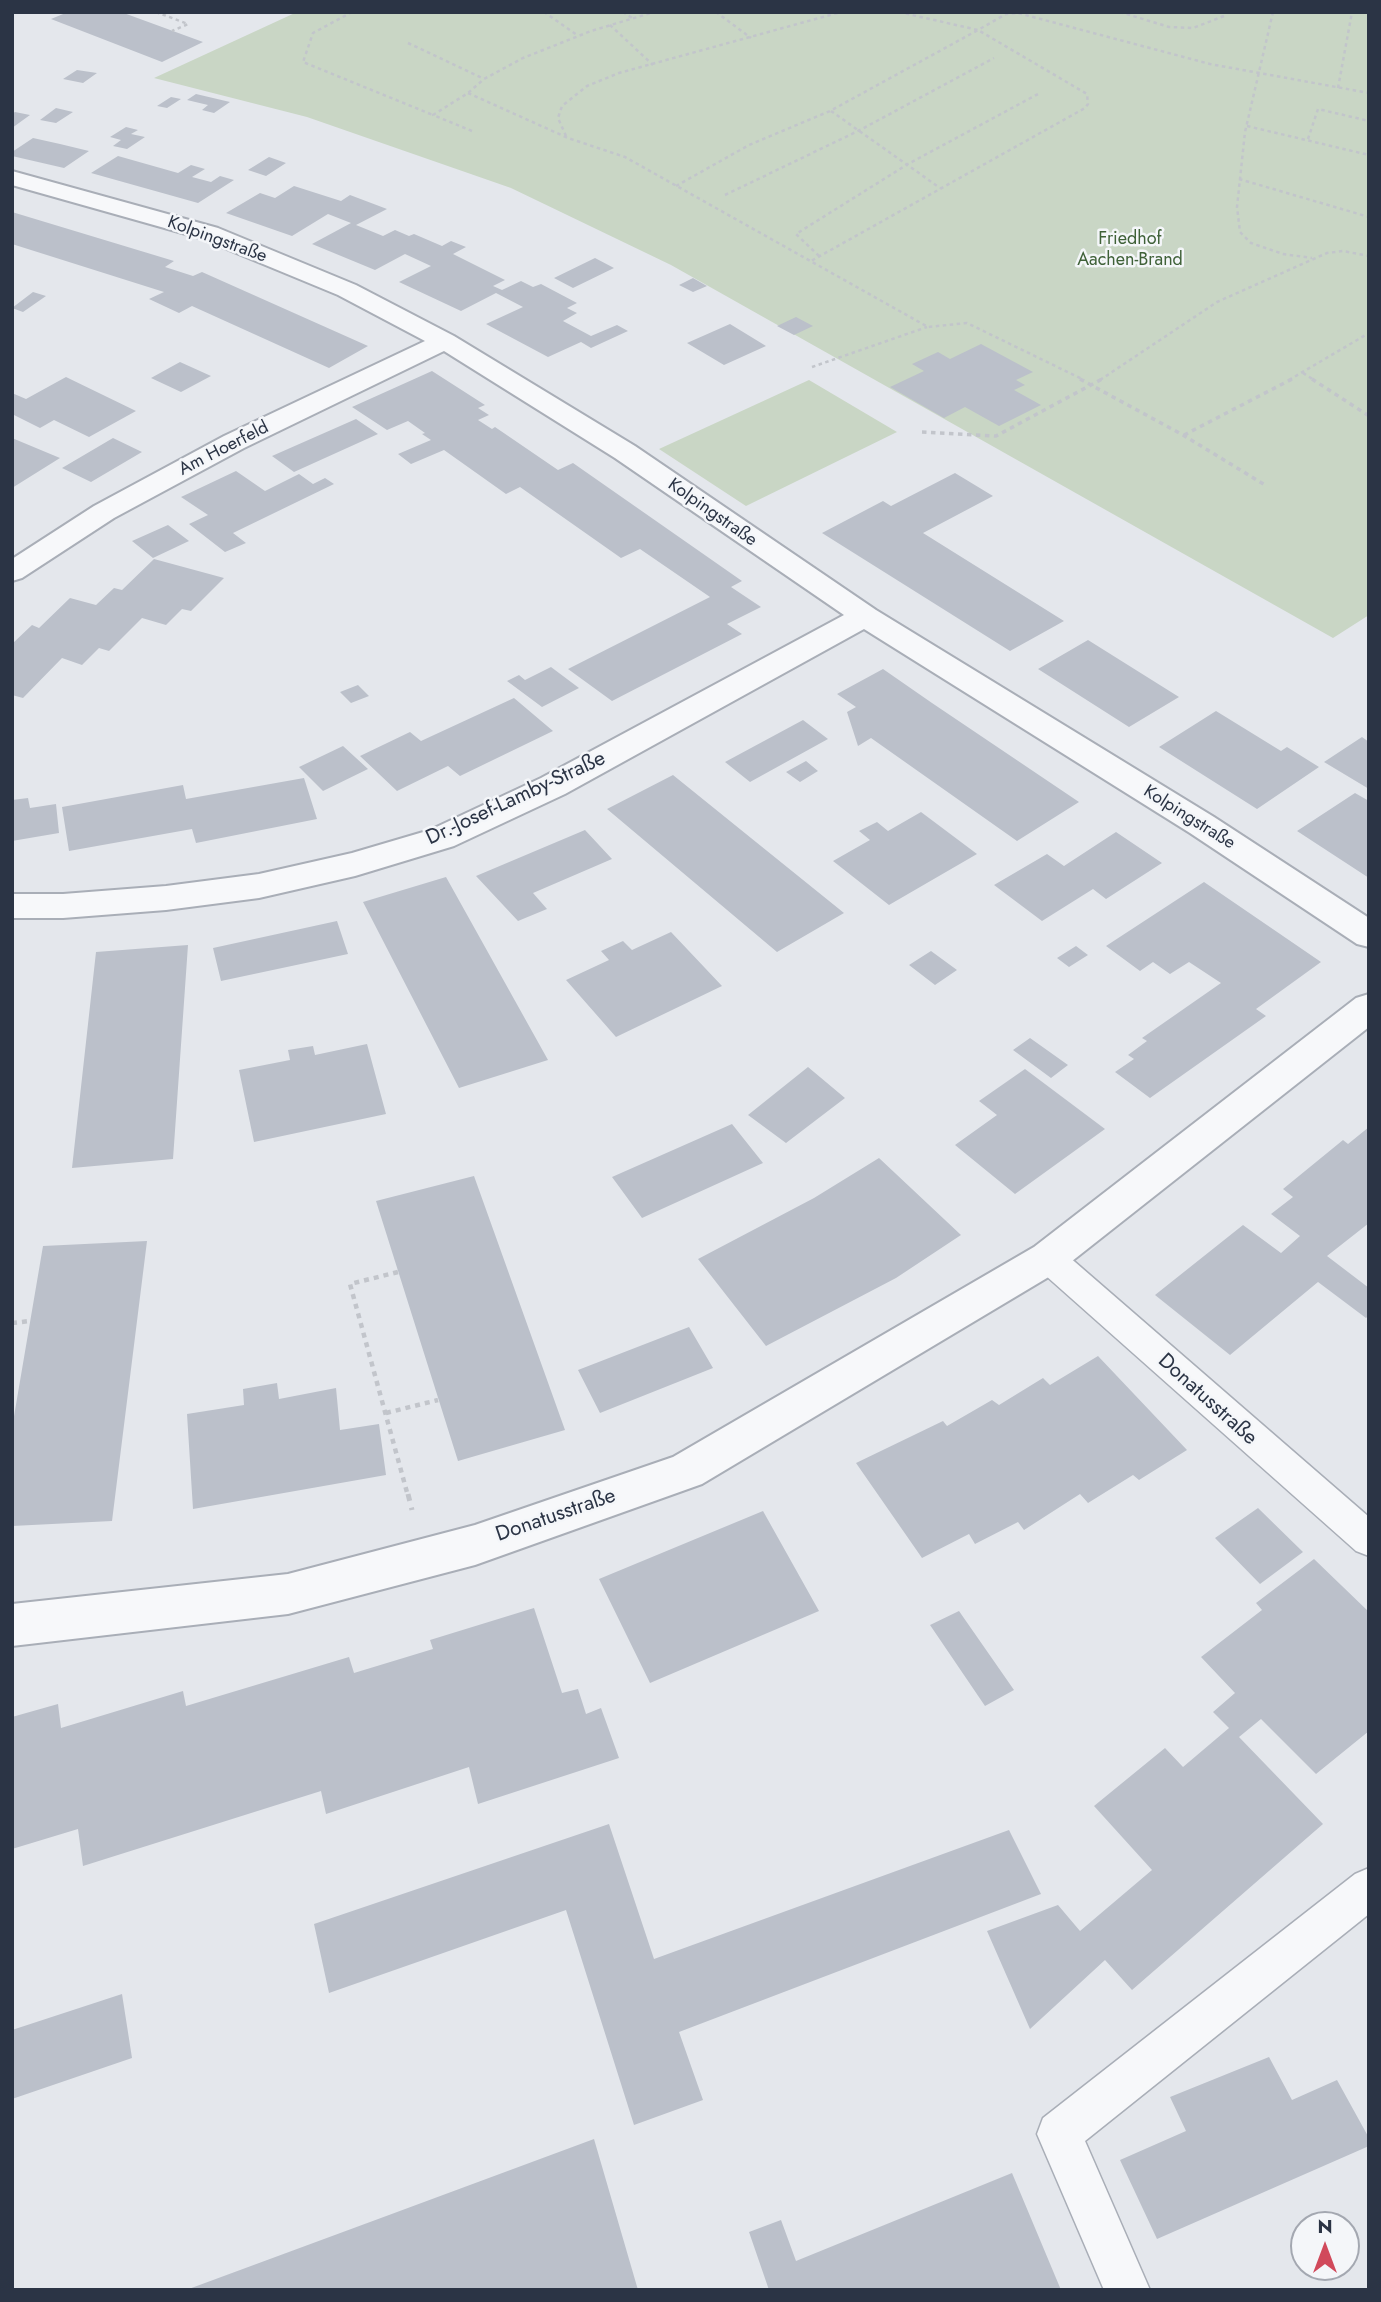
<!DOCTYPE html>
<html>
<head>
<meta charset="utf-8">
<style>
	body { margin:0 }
	#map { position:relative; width:1381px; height:2302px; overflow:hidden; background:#e4e7ec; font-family:Jost,sans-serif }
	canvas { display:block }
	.frame { position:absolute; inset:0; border:14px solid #2b3445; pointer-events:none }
	.north { position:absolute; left:1290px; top:2211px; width:70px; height:70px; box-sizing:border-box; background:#f4f6f9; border:2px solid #a4a8b1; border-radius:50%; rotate:0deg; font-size:19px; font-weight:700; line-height:28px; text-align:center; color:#2b3445 }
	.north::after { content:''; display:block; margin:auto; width:24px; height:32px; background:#d1495b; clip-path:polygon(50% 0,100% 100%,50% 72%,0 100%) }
</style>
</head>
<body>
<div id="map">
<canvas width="1381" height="2302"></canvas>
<div class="frame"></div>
<div class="north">N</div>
</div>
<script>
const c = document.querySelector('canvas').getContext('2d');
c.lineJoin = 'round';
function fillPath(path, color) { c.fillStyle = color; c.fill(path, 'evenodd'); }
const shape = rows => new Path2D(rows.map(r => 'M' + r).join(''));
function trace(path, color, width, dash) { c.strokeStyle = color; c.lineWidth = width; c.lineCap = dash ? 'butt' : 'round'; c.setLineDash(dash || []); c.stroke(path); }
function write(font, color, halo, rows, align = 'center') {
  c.font = font + ' Jost,sans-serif'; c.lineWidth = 5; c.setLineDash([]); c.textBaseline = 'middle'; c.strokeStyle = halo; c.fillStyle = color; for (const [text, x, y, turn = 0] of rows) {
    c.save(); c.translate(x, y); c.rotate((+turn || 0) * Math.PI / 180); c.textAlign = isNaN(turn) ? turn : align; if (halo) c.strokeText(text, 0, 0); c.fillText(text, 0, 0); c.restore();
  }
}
const green = shape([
	[297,12,1369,12,1369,615,1333,638,671,265,511,188,307,117,154,78],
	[809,380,897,432,746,506,659,449]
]);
const building = shape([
	[68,12,121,12,203,42,162,62,51,19],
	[77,70,97,73,83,83,63,79],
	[196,94,230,102,214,113,202,110,208,105,187,100],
	[171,97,181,99,167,108,157,106],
	[56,108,73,112,56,123,40,120],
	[15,112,30,115,12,128,12,114],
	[126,127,138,130,131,134,145,137,127,149,113,146,121,140,110,137],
	[33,138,60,144,89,151,64,168,12,156,12,152],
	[118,156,178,173,191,165,205,169,192,177,211,182,220,176,234,180,198,203,91,173],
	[269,157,286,163,266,176,248,170],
	[294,186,341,201,350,195,387,209,356,225,383,236,395,230,409,236,414,234,442,246,451,241,466,247,453,254,505,280,493,286,502,290,521,281,533,287,541,284,577,303,567,308,577,313,563,321,591,336,617,325,628,331,591,348,581,342,548,357,486,324,523,307,496,293,461,311,399,282,431,266,405,254,375,270,312,244,351,223,328,214,292,236,226,213,260,193,275,198],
	[12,212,174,261,165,267,193,276,202,272,368,346,329,368,192,306,179,313,149,299,164,292,12,244],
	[595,258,614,268,573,288,554,278],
	[693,278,707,286,693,292,679,285],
	[33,292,46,296,23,312,12,308],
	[796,317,813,326,794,335,777,326],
	[730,324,766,346,724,365,687,343],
	[981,344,1033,372,1016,380,1025,385,1014,390,1041,405,999,426,965,407,944,418,890,387,924,371,912,364,938,352,950,359],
	[180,362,211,376,181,392,151,378],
	[432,371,485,405,478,408,489,415,478,420,492,429,495,427,558,470,573,463,742,581,731,587,761,607,727,624,742,634,612,701,568,669,710,597,640,549,621,558,520,487,506,494,444,450,411,464,398,454,431,440,422,434,425,433,408,421,387,430,352,407],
	[66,377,136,411,89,437,54,420,40,428,12,414,12,393,26,399],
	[356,419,378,434,294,472,272,456],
	[12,438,60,458,12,488],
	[113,438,142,452,91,482,62,468],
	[236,471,265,491,299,474,313,484,325,478,334,484,233,533,246,543,225,552,189,524,208,515,181,497],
	[955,473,993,496,923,533,1064,621,1010,651,822,533,883,501,891,506],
	[168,525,189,541,153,558,132,541],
	[154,559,224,578,191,611,182,609,166,625,142,618,109,651,99,648,82,665,62,658,23,698,12,695,12,644,32,625,39,628,70,598,96,605,114,588,122,590],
	[1088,640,1179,697,1129,727,1038,669],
	[551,667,579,688,542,707,507,681,519,675,525,680],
	[883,669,932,703,1079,802,1017,841,871,738,858,746,847,712,856,707,837,694],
	[358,685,369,696,351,703,340,692],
	[514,698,553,731,460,776,448,766,397,791,360,756,410,732,421,741],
	[1216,711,1281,751,1287,747,1319,767,1257,809,1159,747],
	[803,720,828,739,750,782,725,762],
	[1362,737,1369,742,1369,789,1324,762],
	[343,746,368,769,323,791,299,767],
	[806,761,818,771,800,782,786,772],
	[673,775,751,838,844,913,777,952,607,809],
	[304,778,317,819,196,843,192,829,69,851,62,807,183,785,186,799],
	[1355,793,1369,801,1369,878,1297,831],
	[28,798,30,808,56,804,59,833,12,841,12,800],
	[921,812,977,854,889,905,833,861,870,840,859,831,877,822,888,831],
	[585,830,612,859,533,893,547,909,518,921,476,876],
	[1116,832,1162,863,1106,899,1093,889,1042,921,994,885,1047,854,1064,866],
	[446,877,548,1060,459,1088,363,902],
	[1204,882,1321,962,1256,1009,1266,1016,1150,1098,1115,1072,1134,1059,1128,1055,1147,1041,1142,1038,1221,983,1189,962,1170,974,1153,962,1140,971,1106,946],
	[337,921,348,954,221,981,213,948],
	[671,932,722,986,616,1037,566,980,609,960,601,951,623,941,632,950],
	[188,945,173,1159,72,1168,96,952],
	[1076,946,1088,955,1069,967,1057,958],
	[931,951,957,970,935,985,909,965],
	[1030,1038,1068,1065,1051,1078,1013,1050],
	[367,1044,386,1114,254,1142,239,1070,290,1060,288,1050,313,1046,315,1055],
	[808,1067,845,1098,786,1143,748,1115],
	[1025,1069,1105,1129,1015,1194,955,1145,997,1115,979,1101],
	[732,1124,763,1163,642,1218,612,1177],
	[1369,1127,1369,1223,1327,1256,1369,1288,1369,1315,1366,1318,1318,1282,1230,1355,1155,1295,1243,1225,1281,1253,1300,1236,1271,1214,1293,1197,1283,1189,1343,1140,1348,1144],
	[879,1158,961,1235,896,1278,766,1346,698,1259,814,1198],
	[474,1176,565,1430,458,1461,376,1201],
	[147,1241,112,1521,12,1526,12,1428,43,1246],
	[689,1327,713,1368,600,1413,578,1370],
	[1098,1356,1187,1450,1139,1480,1133,1475,1088,1503,1080,1494,1024,1530,1018,1522,975,1544,969,1534,922,1558,856,1463,943,1421,947,1426,992,1400,999,1405,1043,1378,1050,1385],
	[277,1383,279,1399,336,1388,340,1430,379,1424,386,1475,193,1509,187,1414,244,1405,243,1389],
	[1258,1508,1303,1552,1260,1584,1215,1538],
	[763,1511,819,1611,650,1683,599,1579],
	[1314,1559,1369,1612,1369,1731,1316,1774,1261,1719,1239,1737,1323,1824,1132,1990,1105,1960,1030,2029,987,1931,1058,1905,1080,1931,1152,1870,1094,1806,1165,1748,1183,1767,1229,1728,1213,1712,1235,1693,1201,1657,1262,1610,1256,1603],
	[534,1608,562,1693,578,1689,586,1714,601,1708,619,1758,478,1804,469,1767,326,1814,321,1791,83,1866,78,1829,12,1849,12,1717,58,1704,61,1728,183,1691,186,1706,349,1657,354,1673,433,1649,430,1640],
	[959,1611,1014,1690,985,1706,930,1625],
	[609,1824,654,1959,1009,1830,1041,1894,679,2032,703,2100,634,2125,566,1910,329,1993,314,1924],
	[122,1994,132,2058,12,2099,12,2030],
	[1269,2057,1292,2100,1337,2080,1369,2138,1369,2146,1157,2239,1120,2160,1186,2131,1170,2097],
	[594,2139,638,2290,186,2290,389,2215],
	[1012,2173,1061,2290,769,2290,749,2232,781,2220,796,2261]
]);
const pathFar3 = shape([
	[156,12,188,24,172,31],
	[352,12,313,33,303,62,433,115],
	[544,12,577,35],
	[623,12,632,18],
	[716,12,751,38],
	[899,12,978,30,1006,14,1018,13,1210,64,1369,93],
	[1120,12,1169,27,1193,28,1224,16,1224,12],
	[1273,12,1245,132,1237,207,1240,232,1251,243,1283,254,1312,258],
	[610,25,653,65],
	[408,43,484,79],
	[1338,88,1352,12],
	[468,93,568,138,625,157,928,327,967,323,1084,380],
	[831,111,940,188],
	[1247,126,1369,155],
	[472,131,433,115,468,93,484,79,523,58,591,31,654,12],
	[566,136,558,118,562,106,587,86,619,73,841,12],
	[1308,139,1318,109,1369,121],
	[1239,179,1369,217],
	[676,186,749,145,830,111,978,30,1087,94,1088,104,1085,108,811,261],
	[725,195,860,130,994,58],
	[819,256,796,234,908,164,1038,94],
	[812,367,927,327],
	[1303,373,1314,380],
	[1100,380,1217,302,1327,253,1343,251,1369,256],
	[1289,380,1369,333]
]);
const pathFar2 = shape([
	[1080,379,1183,435,1265,485],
	[1312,379,1369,416],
	[922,432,996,436,1102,379],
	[1184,435,1292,379]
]);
const pathFar1 = shape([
	[398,1272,350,1284,408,1496],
	[12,1323,30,1321],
	[386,1413,438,1400]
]);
const path = shape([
	[408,1494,412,1510]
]);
const service = shape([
	[1048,1245,1060,1249,1369,1517,1369,1556,1356,1551,1036,1267,1032,1258,1036,1249,1048,1245],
	[1369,1868,1369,1914,1085,2141,1150,2290,1104,2290,1037,2134,1043,2118,1355,1874,1369,1868]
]);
const minor = shape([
	[12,171,218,228,356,285,454,336,635,446,876,610,1214,817,1369,918,1369,947,1357,944,1190,833,864,629,565,794,454,846,355,876,259,898,166,910,63,918,12,918,12,894,63,894,166,886,259,874,352,853,430,830,541,778,844,615,615,458,444,351,244,448,114,518,22,578,12,581,12,559,94,506,224,436,425,341,338,295,200,238,12,185,12,171],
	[1369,994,1369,1027,1062,1269,702,1484,475,1565,288,1614,12,1646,12,1604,288,1574,475,1525,673,1457,1034,1247,1356,998,1369,994]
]);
const farStreetnames = [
	["Kolpingstraße",217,240,20],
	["Am Hoerfeld",224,449,-27],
	["Kolpingstraße",712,513,35],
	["Kolpingstraße",1189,818,32]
];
const farParknames = [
	["Friedhof",1130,240],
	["Aachen-Brand",1130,261]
];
const streetNames = [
	["Dr.-Josef-Lamby-Straße",516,799,-25],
	["Donatusstraße",1207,1400,42],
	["Donatusstraße",556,1516,-19]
];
fillPath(green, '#c9d6c5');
fillPath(building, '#bbc0ca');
trace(service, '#a9aeb7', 3);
trace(minor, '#a9aeb7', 4);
trace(pathFar3, '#c2c5cb', 2.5, [3.5, 3.5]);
trace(pathFar2, '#c2c5cb', 3.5, [4.5, 4.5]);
trace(pathFar1, '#c2c5cb', 4.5, [5, 5]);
trace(path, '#c2c5cb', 5, [7, 7]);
fillPath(service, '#f7f8fa');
fillPath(minor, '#f7f8fa');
write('18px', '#2b3445', '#f4f6f9', farStreetnames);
write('18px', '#3f6138', '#f4f6f9', farParknames);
write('21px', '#2b3445', '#f4f6f9', streetNames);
</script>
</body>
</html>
